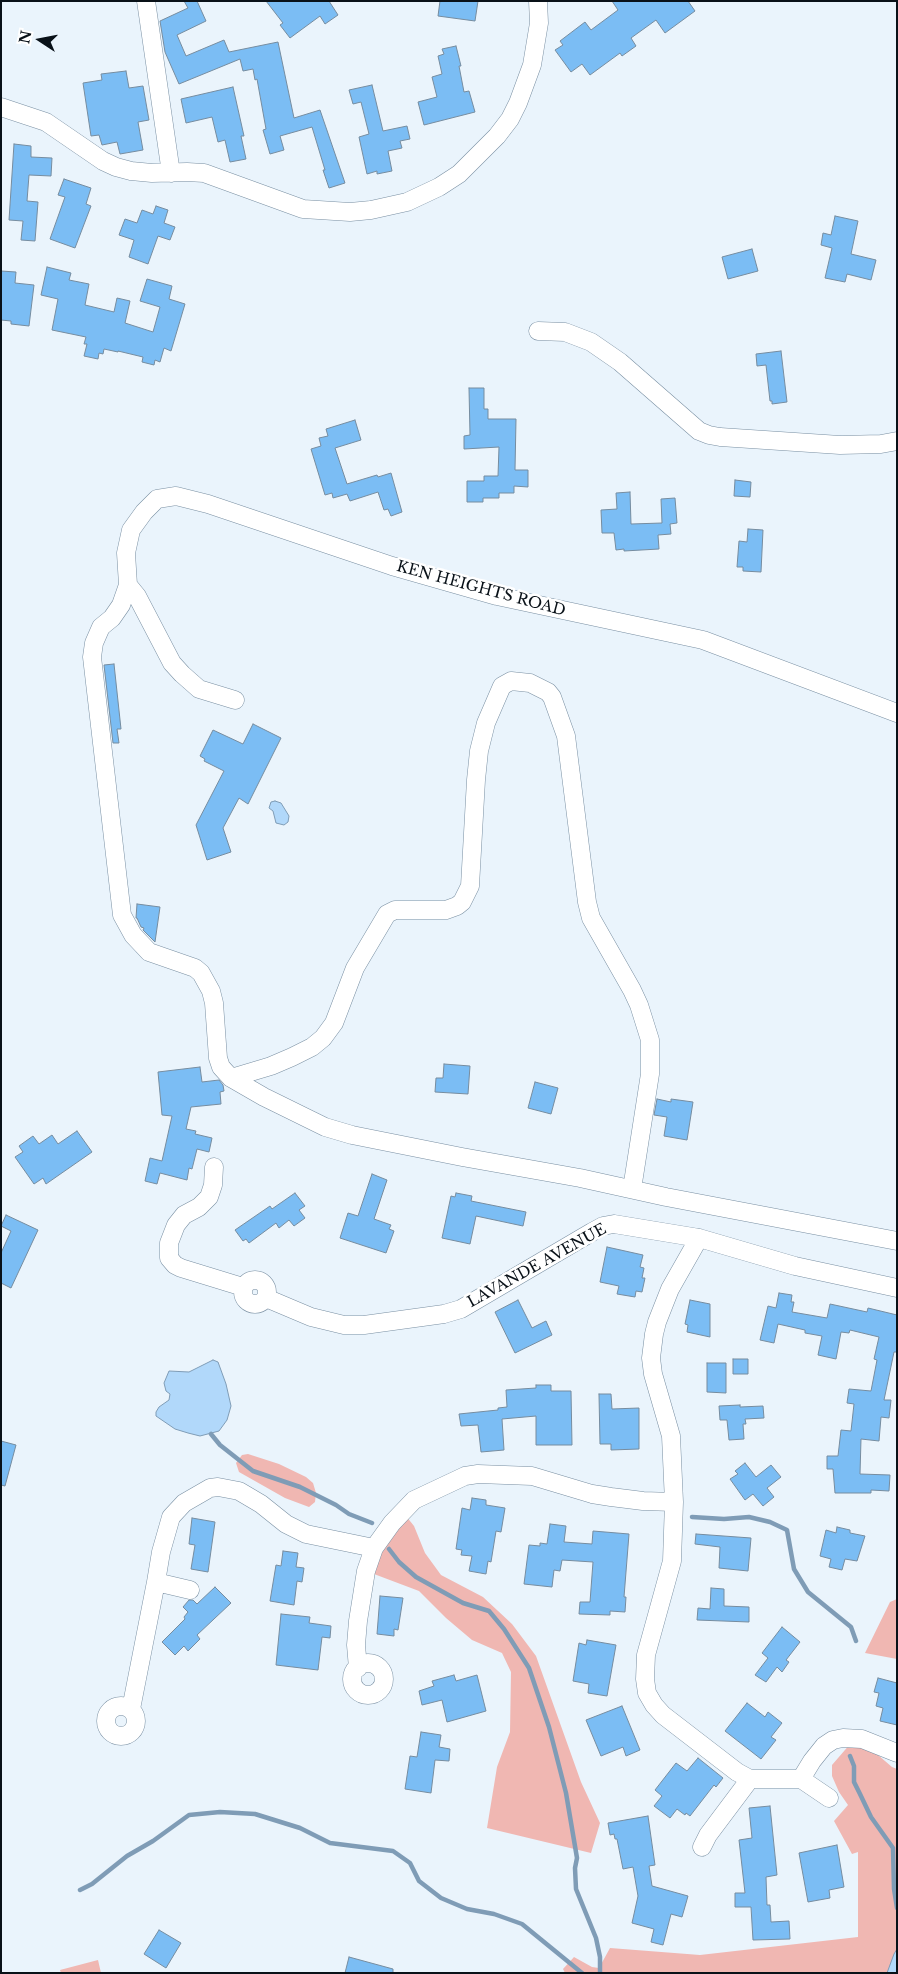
<!DOCTYPE html>
<html>
<head>
<meta charset="utf-8">
<style>
	body { margin:0 }
	#map { position:relative; width:898px; height:1974px; overflow:hidden; background:#eaf4fc; font-family:"Libre Baskerville",serif }
	canvas { display:block }
	.frame { position:absolute; inset:0; border:2px solid #091118; pointer-events:none }
	.north { position:absolute; left:15px; top:15px; width:50px; height:50px; -webkit-text-stroke:4px #fff; paint-order:stroke; rotate:281deg; font-size:14px; font-weight:700; line-height:20px; text-align:center; color:#091118 }
	.north::after { content:''; display:block; margin:auto; width:18px; height:22px; background:#091118; clip-path:polygon(50% 0,100% 100%,50% 72%,0 100%) }
</style>
</head>
<body>
<div id="map">
<canvas width="898" height="1974"></canvas>
<div class="frame"></div>
<div class="north">N</div>
</div>
<script>
const c = document.querySelector('canvas').getContext('2d');
c.lineJoin = 'round';
function fillPath(path, color) { c.fillStyle = color; c.fill(path, 'evenodd'); }
const shape = rows => new Path2D(rows.map(r => 'M' + r).join(''));
function trace(path, color, width, dash) { c.strokeStyle = color; c.lineWidth = width; c.lineCap = dash ? 'butt' : 'round'; c.setLineDash(dash || []); c.stroke(path); }
function write(font, color, halo, rows, align = 'center') {
  c.font = font + ' "Libre Baskerville",serif'; c.lineWidth = 5; c.setLineDash([]); c.textBaseline = 'middle'; c.strokeStyle = halo; c.fillStyle = color; for (const [text, x, y, turn = 0] of rows) {
    c.save(); c.translate(x, y); c.rotate((+turn || 0) * Math.PI / 180); c.textAlign = isNaN(turn) ? turn : align; if (halo) c.strokeText(text, 0, 0); c.fillText(text, 0, 0); c.restore();
  }
}
const green = shape([
	[248,1454,279,1464,306,1477,313,1483,316,1493,315,1502,309,1507,285,1498,239,1472,236,1463,242,1455],
	[402,1511,414,1526,425,1553,441,1575,483,1597,512,1624,536,1656,581,1782,600,1823,591,1853,487,1828,497,1767,510,1732,511,1672,502,1653,472,1640,446,1618,419,1591,366,1571],
	[897,1599,897,1659,865,1653,890,1602],
	[851,1743,878,1755,892,1767,897,1769,897,1973,565,1973,563,1969,574,1957,592,1967,599,1968,610,1948,700,1955,858,1937,858,1852,852,1854,834,1821,848,1805,839,1792,832,1776,832,1765],
	[98,1960,101,1973,61,1973,60,1970]
]);
const water = shape([
	[275,801,281,803,289,816,288,822,284,825,276,823,273,811,269,808,271,802,275,801],
	[213,1360,218,1362,226,1384,231,1406,227,1420,219,1431,200,1436,188,1433,175,1429,156,1416,156,1412,159,1407,169,1400,170,1394,166,1391,164,1383,169,1371,189,1372,213,1360],
	[897,1949,897,1973,887,1973,894,1954,897,1949]
]);
const stream = shape([
	[211,1434,220,1445,253,1471,300,1487,336,1505,349,1514,372,1523],
	[692,1517,724,1519,749,1517,770,1522,787,1530,794,1569,808,1592,851,1627,856,1641],
	[389,1549,399,1562,416,1577,463,1603,489,1611,504,1629,529,1668,549,1727,566,1793,577,1858,575,1868,576,1889,596,1938,600,1957,600,1973],
	[850,1756,854,1766,854,1782,860,1794,871,1817,893,1848,894,1889,897,1908],
	[80,1890,92,1884,127,1856,153,1841,189,1815,220,1812,255,1814,300,1828,330,1843,393,1851,410,1863,419,1881,441,1898,467,1909,494,1914,522,1924,582,1973]
]);
const building = shape([
	[184,1,197,1,206,21,177,35,186,56,224,40,229,52,278,42,294,118,320,110,345,183,329,188,323,170,325,170,312,127,280,136,284,150,270,154,263,130,266,129,257,79,255,80,253,69,243,71,240,59,179,84,165,52,160,21,188,8,184,1],
	[266,1,329,1,338,15,325,24,320,16,290,38,280,25,283,23,266,1],
	[440,1,478,1,475,21,438,16,440,1],
	[612,1,688,1,695,11,665,33,656,20,631,38,636,46,622,56,620,53,590,75,582,64,571,72,555,50,563,45,560,41,585,22,591,30,618,10,612,1],
	[456,46,461,66,459,66,464,92,469,91,475,112,424,125,418,102,437,97,432,77,442,74,438,56,444,54,442,49,456,46],
	[126,71,129,88,143,86,149,120,138,122,143,150,120,154,117,142,102,145,99,135,91,136,83,83,102,80,101,74,126,71],
	[372,85,383,131,407,126,410,139,400,141,402,148,388,151,392,171,377,174,377,171,367,174,359,137,369,134,361,102,353,104,349,90,372,85],
	[233,87,244,136,241,136,246,159,230,162,225,140,218,142,212,117,186,123,181,99,233,87],
	[14,144,31,146,31,157,52,158,51,176,29,175,27,201,38,202,35,241,21,240,23,221,9,220,14,144],
	[64,179,91,188,86,204,91,206,75,248,50,239,65,197,58,195,64,179],
	[156,206,168,210,164,223,175,227,170,240,158,236,148,264,129,257,134,240,119,235,125,219,137,223,142,210,153,214,156,206],
	[835,216,858,221,851,254,876,260,871,280,847,274,845,282,825,278,832,248,821,245,823,233,831,235,835,216],
	[752,249,758,271,728,279,722,257,752,249],
	[47,267,71,273,69,280,89,284,85,305,114,312,117,298,130,301,125,323,153,332,160,307,140,301,147,279,172,286,169,299,185,304,171,351,164,348,160,362,155,360,154,365,142,362,143,357,118,351,118,352,104,349,103,354,99,353,98,359,84,356,87,344,84,344,86,337,52,330,58,299,41,295,47,267],
	[1,271,16,272,15,283,34,285,29,326,11,324,11,321,1,320,1,271],
	[781,351,787,402,772,404,772,401,770,401,766,365,757,366,756,354,781,351],
	[469,388,484,388,484,409,488,409,488,419,516,419,515,470,528,470,528,487,514,486,514,493,499,493,499,498,483,498,483,502,467,502,467,481,484,481,484,476,498,476,499,447,464,449,464,436,470,435,469,388],
	[355,420,361,440,335,448,347,484,377,475,378,477,391,473,402,512,391,516,388,509,384,510,378,492,350,501,347,494,333,498,332,493,325,495,311,449,321,446,319,438,328,436,326,429,355,420],
	[735,480,751,482,750,497,734,496,735,480],
	[630,492,631,524,662,523,661,499,675,498,677,523,670,524,671,534,658,535,659,549,624,551,624,549,616,550,614,533,602,533,601,510,617,509,616,493,630,492],
	[748,529,763,530,761,572,743,571,743,567,737,567,739,541,747,542,748,529],
	[114,664,121,729,117,729,119,743,113,743,104,665,114,664],
	[253,724,281,738,248,804,239,798,223,828,231,852,207,860,196,825,224,771,204,761,205,759,200,756,213,730,243,744,253,724],
	[137,904,160,907,155,942,143,930,144,928,141,927,137,918,136,918,137,904],
	[444,1064,470,1066,468,1094,435,1092,436,1078,443,1078,444,1064],
	[200,1067,202,1082,219,1080,223,1085,224,1091,220,1092,221,1104,191,1107,186,1129,196,1131,195,1134,212,1138,209,1152,197,1149,192,1169,189,1168,187,1180,160,1173,157,1184,145,1181,150,1158,162,1161,172,1116,162,1115,158,1072,200,1067],
	[535,1082,558,1088,551,1114,528,1108,535,1082],
	[657,1099,671,1102,671,1099,693,1102,687,1140,664,1136,667,1117,654,1115,657,1099],
	[77,1131,92,1152,46,1184,43,1178,34,1184,15,1157,23,1152,19,1146,33,1136,39,1144,52,1135,58,1144,77,1131],
	[372,1174,387,1180,374,1219,391,1225,389,1229,394,1231,386,1253,340,1238,348,1213,358,1216,372,1174],
	[295,1193,305,1206,299,1210,305,1218,294,1226,289,1220,279,1228,276,1223,249,1243,246,1239,243,1241,235,1230,270,1206,272,1209,295,1193],
	[456,1193,472,1196,471,1201,526,1212,523,1226,476,1216,470,1244,442,1238,451,1196,455,1197,456,1193],
	[6,1215,38,1230,11,1288,1,1283,1,1253,11,1231,1,1226,6,1215],
	[607,1247,643,1255,640,1267,644,1268,642,1278,645,1278,642,1292,636,1291,635,1297,617,1294,619,1286,600,1282,607,1247],
	[779,1293,792,1295,791,1302,794,1302,792,1312,827,1318,830,1304,867,1312,868,1308,897,1315,897,1352,894,1352,884,1400,891,1400,889,1418,881,1417,879,1441,861,1439,860,1474,890,1475,889,1491,871,1490,871,1493,835,1493,833,1469,827,1469,827,1456,838,1456,841,1430,851,1431,854,1404,847,1403,849,1389,871,1391,877,1360,874,1359,879,1337,850,1330,849,1333,841,1332,836,1359,818,1355,822,1336,805,1333,805,1330,778,1324,774,1343,760,1340,768,1306,776,1308,779,1293],
	[518,1300,532,1328,546,1321,552,1335,515,1353,495,1312,518,1300],
	[690,1300,710,1304,710,1337,687,1332,688,1325,685,1324,690,1300],
	[733,1359,748,1359,748,1374,733,1374,733,1359],
	[707,1363,726,1363,726,1393,707,1392,707,1363],
	[536,1385,551,1385,551,1391,571,1391,572,1445,536,1445,536,1416,502,1419,504,1450,481,1452,478,1425,461,1426,459,1414,498,1410,498,1408,507,1407,506,1390,536,1388,536,1385],
	[599,1394,611,1394,612,1409,639,1408,639,1449,611,1450,611,1444,600,1444,599,1394],
	[740,1405,740,1407,763,1406,764,1418,745,1419,746,1424,743,1424,744,1439,729,1440,727,1420,720,1420,719,1406,740,1405],
	[1,1441,16,1445,5,1486,1,1485,1,1441],
	[745,1463,756,1477,771,1465,781,1477,767,1488,774,1497,763,1506,753,1494,745,1500,730,1479,738,1474,735,1471,745,1463],
	[472,1498,486,1500,486,1505,505,1508,501,1532,496,1531,491,1562,488,1561,486,1574,469,1571,472,1556,461,1555,462,1550,456,1549,462,1508,470,1510,472,1498],
	[192,1518,215,1522,208,1572,191,1569,195,1545,189,1544,192,1518],
	[550,1524,566,1526,564,1542,592,1544,593,1531,629,1534,624,1597,626,1597,625,1612,610,1611,610,1615,579,1614,580,1602,590,1602,593,1562,562,1560,560,1571,554,1570,552,1587,524,1584,529,1545,540,1546,540,1543,547,1544,550,1524],
	[837,1527,850,1530,850,1533,865,1536,857,1561,845,1559,842,1570,829,1567,831,1559,820,1556,826,1530,836,1533,837,1527],
	[696,1534,751,1538,748,1571,719,1568,720,1547,695,1544,696,1534],
	[283,1551,298,1553,296,1567,304,1568,302,1582,297,1581,294,1605,270,1601,276,1565,281,1566,283,1551],
	[215,1587,231,1603,197,1635,200,1639,188,1651,184,1646,175,1655,162,1642,185,1619,184,1617,188,1612,183,1607,189,1600,193,1600,197,1604,215,1587],
	[711,1588,724,1589,724,1606,749,1607,749,1622,697,1620,698,1608,710,1609,711,1588],
	[380,1596,403,1598,398,1630,394,1629,394,1636,377,1634,380,1596],
	[281,1614,310,1617,309,1623,331,1626,330,1638,322,1637,318,1670,276,1665,281,1614],
	[782,1627,800,1642,786,1660,789,1662,782,1672,777,1667,766,1682,755,1675,768,1658,762,1653,782,1627],
	[587,1640,616,1645,607,1696,588,1693,589,1684,573,1681,579,1643,586,1645,587,1640],
	[454,1675,456,1681,477,1675,486,1711,447,1722,442,1700,422,1705,419,1691,434,1686,432,1681,454,1675],
	[878,1678,897,1683,897,1725,880,1721,883,1708,876,1706,879,1693,874,1692,878,1678],
	[747,1703,765,1717,768,1712,782,1723,771,1737,776,1740,761,1759,725,1731,747,1703],
	[622,1706,640,1750,626,1756,623,1747,601,1756,586,1720,622,1706],
	[421,1732,441,1735,439,1747,450,1749,449,1761,435,1760,431,1793,405,1789,410,1756,417,1757,421,1732],
	[698,1758,723,1778,716,1787,714,1785,690,1816,686,1813,685,1815,677,1809,670,1818,654,1806,662,1796,655,1790,676,1763,687,1771,698,1758],
	[770,1806,777,1875,766,1877,767,1905,770,1905,771,1922,789,1921,790,1939,753,1940,751,1907,735,1907,735,1893,745,1893,739,1840,752,1838,749,1808,770,1806],
	[648,1816,655,1865,649,1866,652,1886,688,1896,682,1917,671,1914,663,1945,651,1942,654,1929,632,1923,638,1896,633,1867,623,1869,617,1839,615,1839,614,1834,610,1835,608,1823,648,1816],
	[837,1845,844,1887,829,1890,830,1898,808,1902,799,1853,837,1845],
	[159,1930,181,1943,166,1968,144,1954,159,1930],
	[349,1957,393,1969,393,1973,345,1973,349,1957]
]);
const street = shape([
	[146,1,171,173],
	[1,107,46,122,103,161,116,167,131,171,152,173,187,172,204,173,303,209,350,212,371,210,407,202,439,187,459,174,497,136,510,119,518,103,532,65,539,23,538,1],
	[538,331,565,332,591,342,620,362,699,431,709,435,720,437,840,445,881,444,897,441],
	[128,585,137,596,172,663,182,674,199,689,235,700],
	[897,713,703,640,497,596,392,566,208,504,176,496,157,499,144,512,131,530,126,553,128,585,121,605,112,618,101,627,94,643,92,657,122,915,133,935,149,952,195,968,201,973,211,991,214,1003,218,1058,221,1067,231,1078,264,1097,325,1127,352,1135,462,1157,580,1178,666,1197,897,1241],
	[231,1078,271,1066,292,1057,312,1047,323,1038,334,1023,355,968,387,914,395,910,446,910,457,906,462,902,470,886,476,780,479,751,486,723,502,686,511,681,530,683,548,692,552,697,566,736,587,902,591,918,632,990,639,1005,650,1040,650,1074,632,1189],
	[214,1167,213,1185,209,1197,199,1207,184,1215,176,1225,169,1243,169,1258,175,1265,181,1268,243,1287],
	[699,1238,670,1289,657,1322,654,1334,651,1358,653,1374,671,1436,674,1502,672,1561,646,1655,645,1679,647,1693,654,1705,663,1715,737,1772,750,1779,801,1779,829,1798],
	'243 1292a12 12 0 1 1 24 0a12 12 0 1 1-24 0Z',
	[266,1298,311,1317,344,1325,364,1325,444,1314,461,1309,592,1232,603,1226,614,1224,699,1238,795,1266,897,1288],
	[190,1590,156,1582,161,1552,171,1517,184,1503,210,1488,218,1487,239,1491,261,1504,286,1524,306,1534,374,1548,392,1523,414,1500,465,1476,478,1474,532,1476,592,1494,611,1497,643,1501,674,1502],
	'352 1679a16 16 0 1 1 32 0a16 16 0 1 1-32 0Z',
	[358,1668,356,1645,358,1621,366,1571,374,1548],
	'106 1721a15 15 0 1 1 30 0a15 15 0 1 1-30 0Z',
	[131,1709,156,1582],
	[801,1779,812,1761,824,1746,833,1740,843,1738,862,1739,897,1753],
	[702,1847,708,1835,750,1779]
]);
const streetNames = [
	["KEN HEIGHTS ROAD",481,589,15],
	["LAVANDE AVENUE",537,1266,-29]
];
fillPath(green, '#f0b7b2');
fillPath(water, '#b1d8fa');
trace(water, '#7f9cb6', 1);
trace(stream, '#7f9cb6', 4.5);
fillPath(building, '#7bbdf4');
trace(building, '#768c9f', 1);
trace(street, '#798fa2', 19);
trace(street, '#fff', 18);
write('15px', '#091118', '#fff', streetNames);
</script>
</body>
</html>
